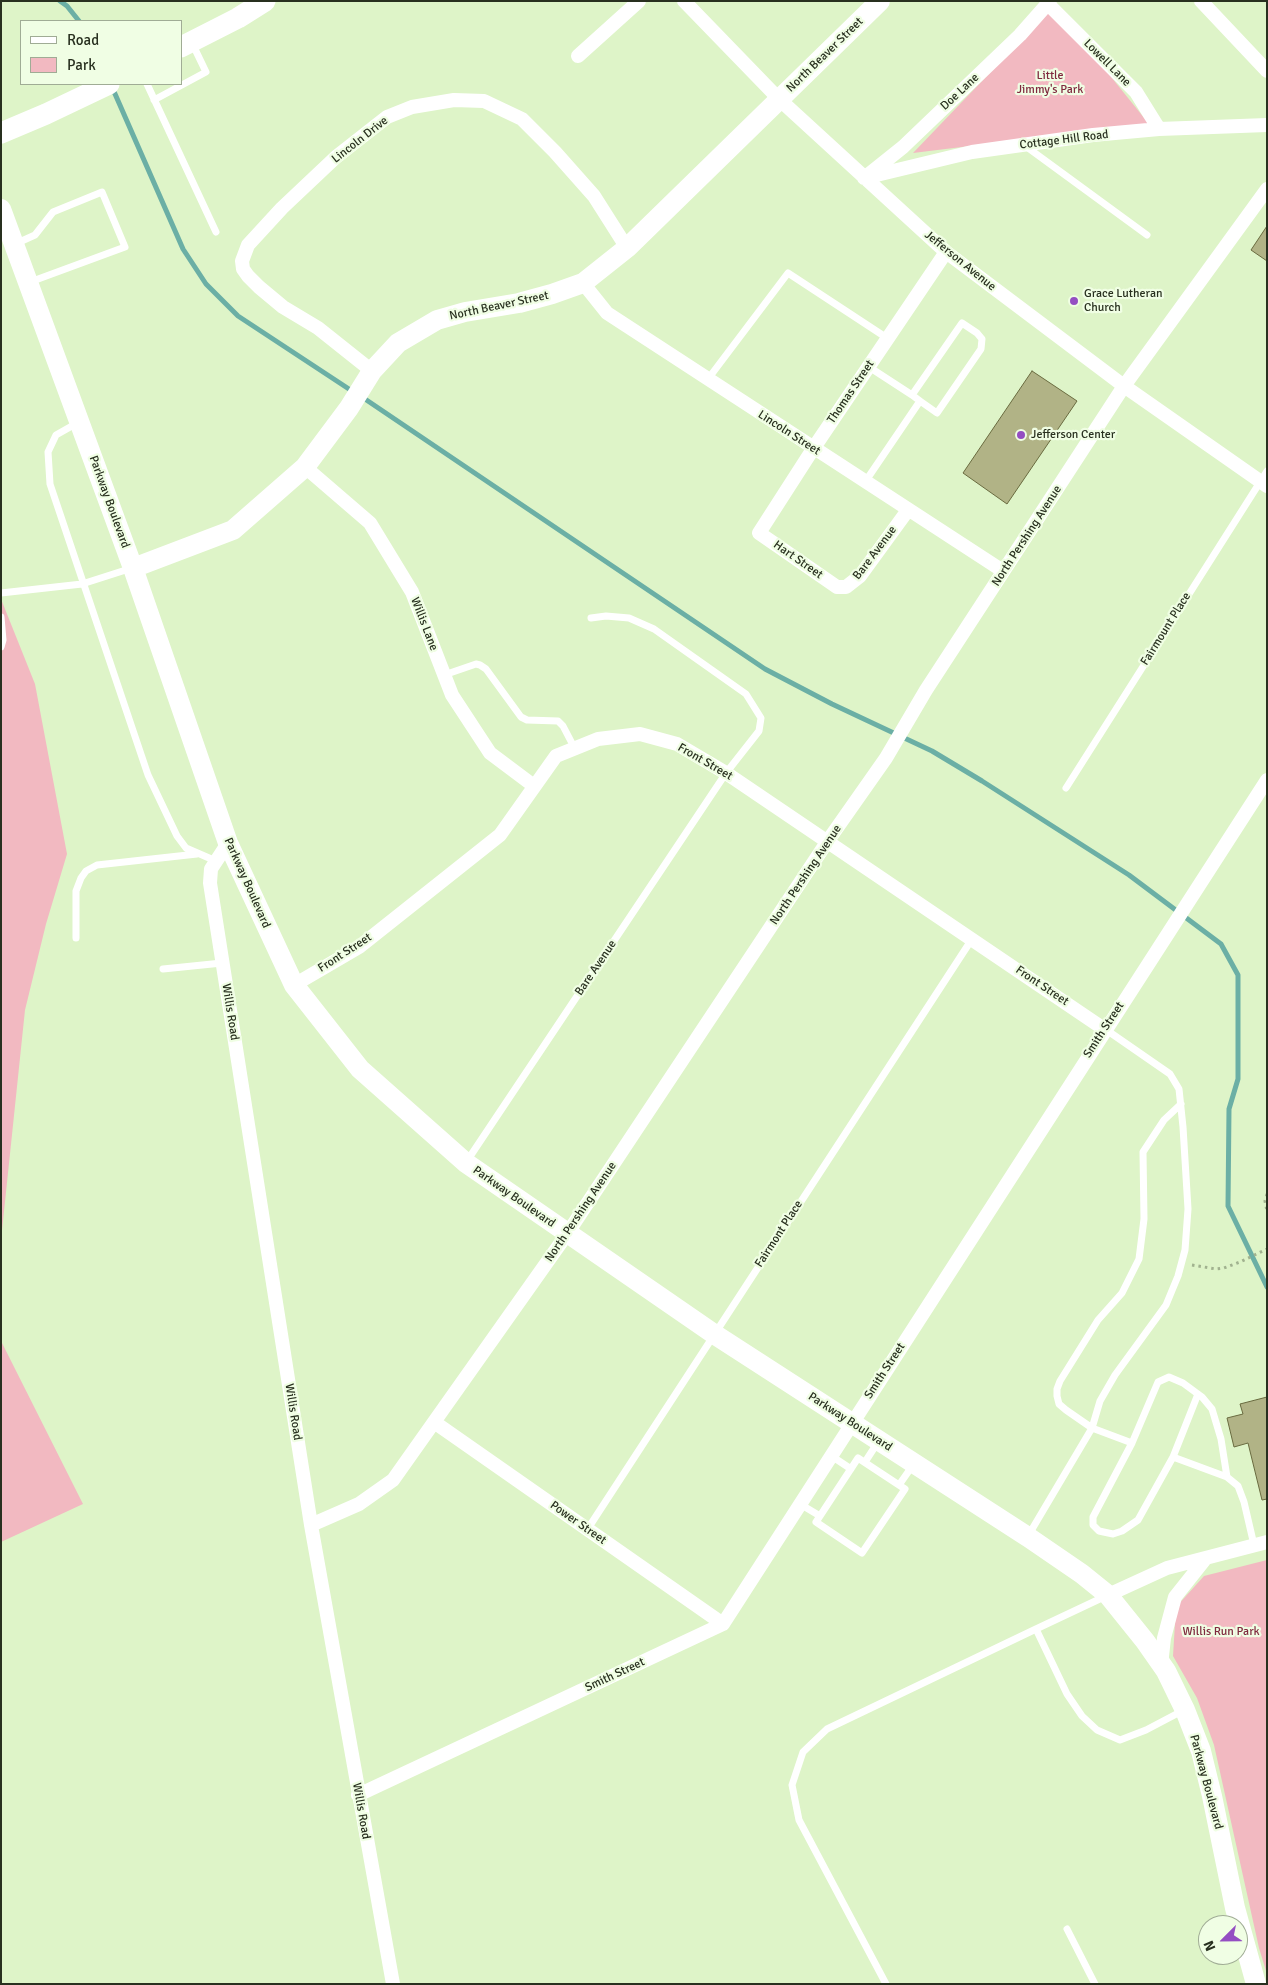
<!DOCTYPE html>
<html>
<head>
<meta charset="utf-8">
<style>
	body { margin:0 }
	#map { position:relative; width:1268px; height:1985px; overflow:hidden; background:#def4c8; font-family:Signika,sans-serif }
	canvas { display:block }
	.frame { position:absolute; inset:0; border:2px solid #28301f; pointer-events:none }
	.legend { position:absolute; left:20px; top:20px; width:162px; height:65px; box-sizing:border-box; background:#f0fee4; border:1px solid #a0ac95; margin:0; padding:6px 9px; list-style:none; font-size:15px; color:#28301f }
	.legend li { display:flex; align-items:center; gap:10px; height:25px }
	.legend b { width:25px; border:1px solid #a0ac95 }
	.north { position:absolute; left:1198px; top:1915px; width:50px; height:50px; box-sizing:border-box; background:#f0fee4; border:1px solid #a0ac95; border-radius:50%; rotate:247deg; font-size:14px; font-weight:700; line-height:20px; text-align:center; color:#28301f }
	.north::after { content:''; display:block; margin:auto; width:18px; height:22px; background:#944ec2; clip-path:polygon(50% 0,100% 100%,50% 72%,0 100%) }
</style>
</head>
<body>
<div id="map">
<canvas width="1268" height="1985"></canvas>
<div class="frame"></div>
<ul class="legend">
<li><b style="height:6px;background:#fff"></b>Road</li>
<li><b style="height:14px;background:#f2b9c1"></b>Park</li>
</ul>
<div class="north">N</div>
</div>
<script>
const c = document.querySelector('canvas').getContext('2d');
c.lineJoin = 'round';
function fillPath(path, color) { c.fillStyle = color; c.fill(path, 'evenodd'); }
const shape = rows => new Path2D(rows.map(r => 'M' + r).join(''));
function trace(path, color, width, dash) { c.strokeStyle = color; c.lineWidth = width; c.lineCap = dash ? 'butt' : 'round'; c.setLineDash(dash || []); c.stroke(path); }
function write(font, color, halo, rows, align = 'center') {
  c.font = font + ' Signika,sans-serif'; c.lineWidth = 4.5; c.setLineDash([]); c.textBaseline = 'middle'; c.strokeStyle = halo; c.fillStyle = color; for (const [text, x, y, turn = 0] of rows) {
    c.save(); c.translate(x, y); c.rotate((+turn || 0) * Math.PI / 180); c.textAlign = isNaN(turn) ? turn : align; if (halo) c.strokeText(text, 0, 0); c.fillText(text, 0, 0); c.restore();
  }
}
const green = shape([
	[1054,6,1149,124,913,153],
	[1,599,35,684,67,854,46,924,25,1010,1,1240],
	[1,1341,83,1504,1,1542],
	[1267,1560,1267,1974,1259,1948,1214,1745,1197,1698,1173,1656,1176,1607,1204,1576]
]);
const stream = shape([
	[60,1,67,6,79,21],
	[112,87,183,249,206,284,238,316,355,393],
	[362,397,765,669,832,704,932,751,982,781,1129,875,1221,944,1238,975,1238,1079,1229,1109,1228,1206,1267,1287]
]);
const building = shape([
	[1267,226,1267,261,1251,250,1267,226],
	[1032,371,1077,401,1007,504,963,473,1032,371],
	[1267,1397,1267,1499,1262,1500,1248,1443,1234,1447,1227,1418,1243,1414,1240,1404,1267,1397]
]);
const path = shape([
	[1267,1194,1265,1201,1267,1211],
	[1192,1265,1216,1269,1224,1268,1240,1262,1267,1249]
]);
const lane = shape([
	[147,84,216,232],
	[154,100,206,72,193,45],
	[1024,145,1147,235],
	[15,244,35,235,53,212,102,192,125,247,30,282],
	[869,367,912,395],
	[708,379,788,273,887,338],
	[79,422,56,435,48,452,50,484,148,775,177,836,186,848,216,861],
	[865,482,920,401,937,413,981,349,982,339,977,333,962,323,912,395,920,401],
	[1,593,82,584,132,568],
	[1,617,3,640,1,647],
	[444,675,476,664,480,665,486,669,521,717,527,720,558,721,563,726,575,749],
	[1066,788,1267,471],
	[76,938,76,891,81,878,86,871,97,865,197,854],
	[163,969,222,963],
	[1181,1104,1164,1120,1143,1152,1144,1219,1139,1259,1122,1293,1098,1320,1060,1381,1057,1389,1057,1396,1059,1404,1066,1410,1092,1428,1132,1443,1093,1517,1093,1525,1099,1531,1113,1534,1122,1531,1138,1520,1173,1457,1227,1477,1238,1486,1244,1502,1254,1545],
	[467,1161,726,773,759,731,761,718,746,694,654,629,629,618,606,616,591,618],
	[1132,1443,1158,1382,1169,1377,1183,1383,1202,1397,1212,1409,1221,1439,1227,1477],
	[830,1455,851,1469],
	[1173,1457,1198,1394],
	[865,1462,878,1442],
	[899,1485,913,1465],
	[800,1504,820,1516,816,1522,862,1553,905,1489,858,1458,820,1516],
	[587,1530,972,939],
	[1028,1536,1092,1428,1100,1401,1115,1375,1166,1305,1178,1276,1185,1250,1188,1209,1183,1127,1179,1089,1170,1074,1105,1029],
	[1106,1596,1036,1629,1067,1694,1082,1716,1097,1730,1120,1740,1146,1730,1184,1710],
	[1067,1929,1095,1984],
	[886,1984,799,1820,792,1785,803,1752,827,1729,1036,1629]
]);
const street = shape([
	[684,1,779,99,946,252,1124,386,1267,486],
	[1201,1,1267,71],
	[1048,4,1136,92,1159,129],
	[578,56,639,1],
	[868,175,903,147,1020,35,1050,1],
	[864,178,972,152,1093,135,1159,129,1267,125],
	[583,283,607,313,1003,571],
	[372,371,318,328,283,307,259,287,248,276,243,269,242,261,248,245,282,208,336,157,387,117,412,107,454,100,484,101,522,119,555,152,594,196,627,248],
	[305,467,370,523,412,592,452,695,490,753,534,786],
	[908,510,860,576,846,587,837,587,759,533,813,449,946,252],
	[228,843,211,869,210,883,311,1525,393,1984],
	[294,985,359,947,500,835,556,756,598,739,640,734,677,744,726,773,1104,1029],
	[434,1422,723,1624],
	[311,1525,359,1504,393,1480,567,1234,827,842,886,758,926,690,1124,386,1267,189],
	[1108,1595,1167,1568,1267,1542],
	[1161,1665,1164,1638,1175,1597,1206,1558],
	[358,1795,723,1624,1267,780]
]);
const secondary = shape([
	[1,209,133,568,228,843,294,985,360,1069,466,1163,714,1334,1028,1537,1082,1574,1108,1595,1145,1641,1166,1671,1185,1710,1201,1751,1212,1796,1235,1908,1256,1984],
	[133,568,233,530,305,467,349,408,372,371,398,343,437,320,465,312,519,303,552,294,583,283,627,248,880,1]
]);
const primary = shape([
	[181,47,238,18,265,1],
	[1,133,46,114,109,84]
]);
const markers = [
	[1074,301,5,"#944ec2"],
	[1021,435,5,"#944ec2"]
];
const streetNames = [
	["North Beaver Street",825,55,-44],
	["Lowell Lane",1107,63,45],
	["Doe Lane",960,92,-43],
	["Lincoln Drive",360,140,-38],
	["Cottage Hill Road",1064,140,-7],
	["Jefferson Avenue",960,261,39],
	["North Beaver Street",499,306,-12],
	["Thomas Street",851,392,-56],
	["Lincoln Street",789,433,33],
	["Parkway Boulevard",109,502,70],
	["North Pershing Avenue",1027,536,-57],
	["Bare Avenue",875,553,-53],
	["Hart Street",798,560,35],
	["Willis Lane",424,624,69],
	["Fairmount Place",1166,629,-58],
	["Front Street",705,762,30],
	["North Pershing Avenue",806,875,-56],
	["Parkway Boulevard",247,883,66],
	["Front Street",345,953,-33],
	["Bare Avenue",596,968,-56],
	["Front Street",1042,986,34],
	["Willis Road",230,1012,81],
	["Smith Street",1104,1030,-57],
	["Parkway Boulevard",514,1197,35],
	["North Pershing Avenue",581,1212,-56],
	["Fairmont Place",779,1234,-57],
	["Smith Street",885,1371,-57],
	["Willis Road",293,1412,81],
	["Parkway Boulevard",850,1422,33],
	["Power Street",578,1523,35],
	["Smith Street",615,1675,-25],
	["Parkway Boulevard",1206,1782,75],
	["Willis Road",361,1811,80]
];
const parkNames = [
	["Little",1050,76],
	["Jimmy's Park",1050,90],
	["Willis Run Park",1221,1632]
];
const poiNames = [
	["Grace Lutheran",1084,294],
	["Church",1084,308],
	["Jefferson Center",1031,435]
];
fillPath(green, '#f2b9c1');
trace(stream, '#6bafa5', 5);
fillPath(building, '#b1b386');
trace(building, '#696a3f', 1);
trace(path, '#a1b28f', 3, [2.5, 4]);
trace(lane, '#fff', 7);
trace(street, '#fff', 14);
trace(secondary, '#fff', 20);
trace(primary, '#fff', 21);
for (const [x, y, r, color] of markers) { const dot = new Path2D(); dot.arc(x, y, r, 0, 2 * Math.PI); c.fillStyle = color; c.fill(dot); trace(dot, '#f0fee4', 2); }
write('12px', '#28301f', '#f0fee4', streetNames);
write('12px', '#7f293e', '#f0fee4', parkNames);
write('12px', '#28301f', '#f0fee4', poiNames, 'left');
</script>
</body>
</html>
